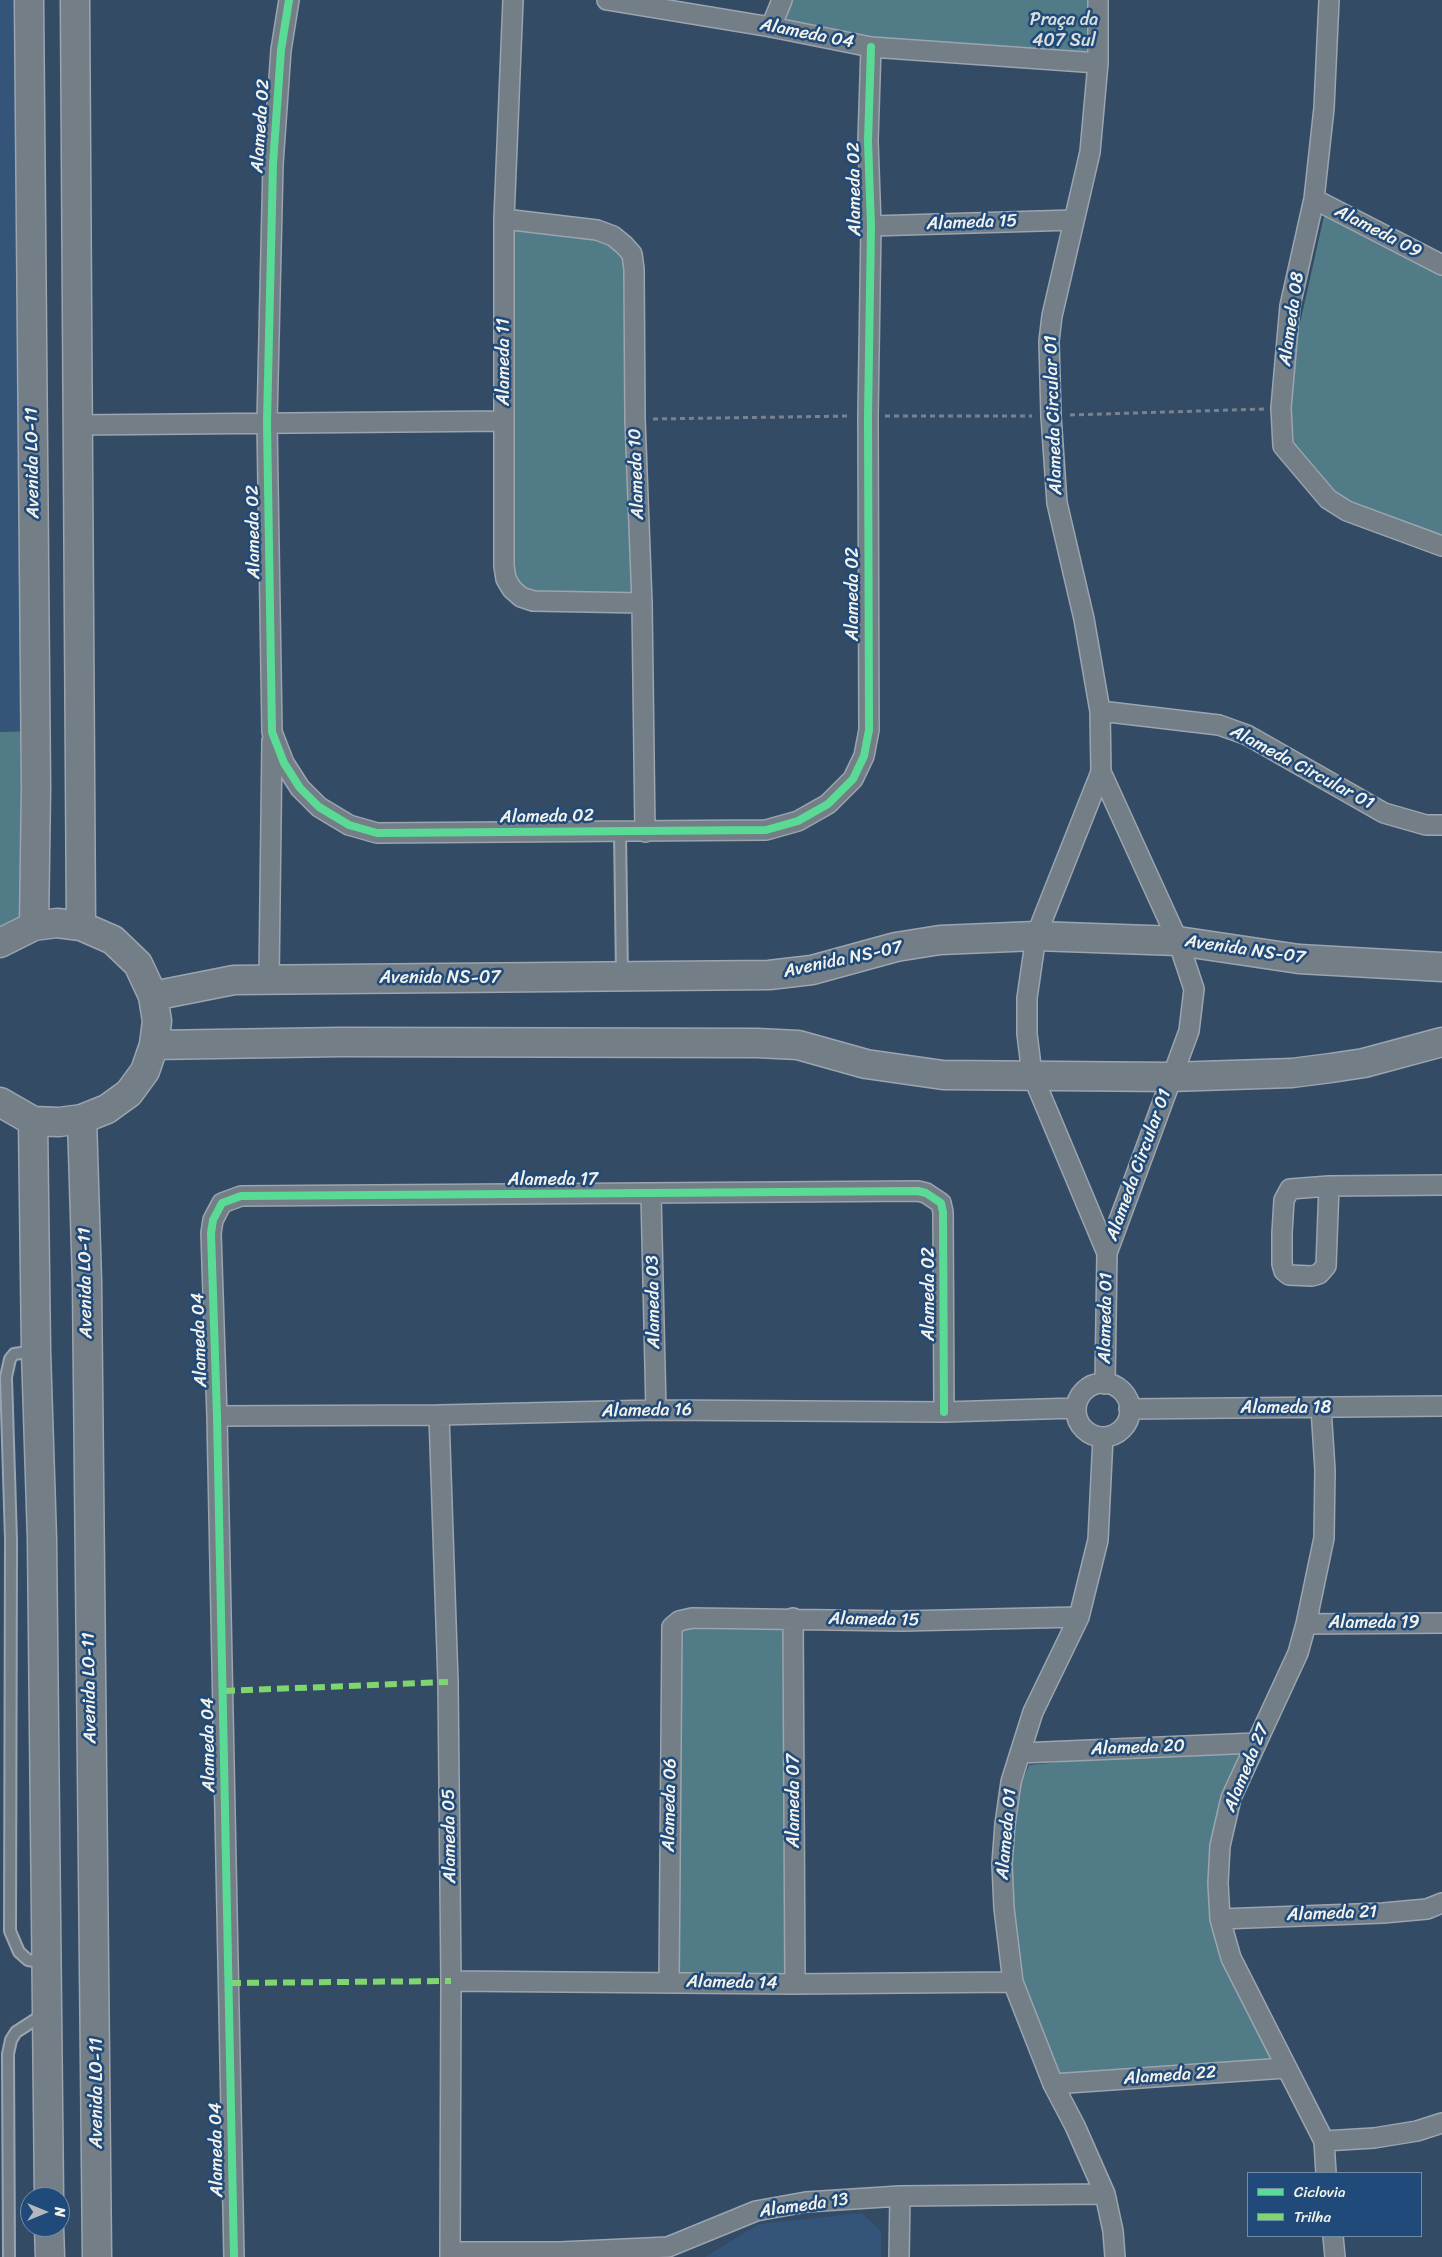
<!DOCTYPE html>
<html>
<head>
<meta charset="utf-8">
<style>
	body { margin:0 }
	#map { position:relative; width:1442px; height:2257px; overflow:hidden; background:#344b65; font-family:Sriracha,sans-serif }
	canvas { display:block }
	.legend { position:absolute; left:1247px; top:2172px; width:175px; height:65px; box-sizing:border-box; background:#1f4a7a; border:1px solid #748da6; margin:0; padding:6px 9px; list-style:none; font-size:15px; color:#f4f1e8 }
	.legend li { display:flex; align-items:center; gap:10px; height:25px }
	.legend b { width:25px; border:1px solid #748da6 }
	.north { position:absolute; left:20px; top:2187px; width:50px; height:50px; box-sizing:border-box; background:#1f4a7a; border:1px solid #748da6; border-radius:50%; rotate:90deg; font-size:14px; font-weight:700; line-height:20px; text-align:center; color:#f4f1e8 }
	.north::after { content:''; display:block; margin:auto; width:18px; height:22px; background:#b1b7ba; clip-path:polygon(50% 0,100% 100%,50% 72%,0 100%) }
</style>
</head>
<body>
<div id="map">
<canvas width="1442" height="2257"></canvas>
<ul class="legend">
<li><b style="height:6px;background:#5adb95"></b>Ciclovia</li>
<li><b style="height:6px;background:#7fd670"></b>Trilha</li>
</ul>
<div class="north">N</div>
</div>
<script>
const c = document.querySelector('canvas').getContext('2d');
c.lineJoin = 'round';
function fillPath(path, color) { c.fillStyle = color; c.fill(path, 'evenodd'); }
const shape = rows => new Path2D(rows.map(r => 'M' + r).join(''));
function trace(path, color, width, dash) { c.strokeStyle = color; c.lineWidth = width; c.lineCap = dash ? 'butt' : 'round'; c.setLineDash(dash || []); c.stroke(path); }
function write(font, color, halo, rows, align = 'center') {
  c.font = font + ' Sriracha,sans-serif'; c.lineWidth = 5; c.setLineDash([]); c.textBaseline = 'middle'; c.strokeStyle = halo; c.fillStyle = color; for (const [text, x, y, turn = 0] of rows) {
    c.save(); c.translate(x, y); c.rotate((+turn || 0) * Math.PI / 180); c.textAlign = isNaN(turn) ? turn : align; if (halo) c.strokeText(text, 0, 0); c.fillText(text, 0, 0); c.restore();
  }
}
const built = shape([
	[0,0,32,0,35,731,0,732],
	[862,2213,881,2231,881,2257,705,2257,759,2224]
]);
const green = shape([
	[782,0,1093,0,1098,63,771,27],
	[1326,207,1442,267,1442,542,1328,499,1283,446,1281,408],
	[504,219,613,236,634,269,642,603,533,601,506,579],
	[35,731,34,926,0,951,0,732],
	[793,1618,795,1984,669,1982,672,1627],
	[1256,1743,1226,1822,1220,1919,1286,2068,1053,2084,1013,1982,1005,1824,1029,1765]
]);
const path = shape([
	[1070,415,1264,409],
	[885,416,1032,416],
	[653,419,849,416]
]);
const lane = shape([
	[620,832,622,976],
	[35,1351,14,1354,10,1359,6,1377,11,1540,10,1931,19,1952,28,1960,45,1963],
	[9,2257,8,2054,11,2040,16,2032,44,2014]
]);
const street = shape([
	[289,0,281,50,273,164,267,422,272,732,284,763,300,788,319,807,349,825,377,833,766,830,798,821,828,804,853,779,864,756,869,730,868,416,871,226,868,141,871,47],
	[513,0,504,219,504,566,506,579,512,589,521,597,533,601,642,603],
	[607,0,771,27,871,47,1098,63],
	[1098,0,1098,63,1090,152,1052,316,1049,341,1051,416,1057,503,1084,619,1100,711,1101,772,1036,936,1027,998,1027,1034,1032,1074,1107,1253],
	[1329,0,1324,108,1314,199,1290,306,1281,408,1283,446,1328,499,1347,511,1442,546],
	[771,27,782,0],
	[1314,199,1442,265],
	[504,219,597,230,613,236,624,245,632,254,634,269,635,419,642,603,645,832],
	[871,226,1074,220],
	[77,425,504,421],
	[1100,711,1219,725,1247,735,1384,813,1426,825,1442,825],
	[1101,772,1178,941,1194,989,1189,1031,1107,1253,1105,1384],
	[269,979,272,741],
	[1329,1186,1326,1266,1319,1274,1312,1276,1289,1275,1284,1271,1282,1264,1282,1233,1284,1200,1290,1189,1329,1186,1442,1185],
	[651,1194,656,1410],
	'1076 1410a27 27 0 1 1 54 0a27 27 0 1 1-54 0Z',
	[1321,1408,1325,1470,1324,1538,1306,1624,1298,1653,1231,1798,1220,1846,1218,1883,1220,1919,1231,1958,1324,2141,1326,2173],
	[1129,1409,1442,1406],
	[439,1415,448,1682,451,1981,450,2257],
	[217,1416,439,1415,656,1410,944,1412,1076,1408],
	[1103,1437,1098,1540,1079,1617,1033,1712,1020,1753,1011,1782,1005,1824,1002,1864,1004,1908,1013,1982,1053,2084,1075,2126,1105,2194,1113,2231,1115,2257],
	[793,1618,795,1984],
	[1306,1624,1442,1623],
	[1020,1753,1256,1743],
	[1220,1919,1383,1913,1427,1909,1442,1903],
	[451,1981,795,1984,1013,1982],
	[669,1982,672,1627,679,1621,692,1618,902,1621,1079,1617],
	[1053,2084,1286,2068],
	[1324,2141,1374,2138,1417,2131,1442,2123],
	[1333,2236,1335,2257],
	[451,2252,560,2252,668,2247,756,2211,806,2202,900,2196,1105,2194],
	[234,2257,217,1416,211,1233,213,1220,222,1203,241,1196,918,1191,926,1193,941,1203,943,1212,944,1412],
	[899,2257,900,2196]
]);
const secondary = shape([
	[29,0,36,788,34,926],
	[75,0,81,926],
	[0,943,34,926,57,923,81,926,113,940,138,964,153,996,157,1021,154,1045,145,1071,129,1093,107,1109,82,1119,59,1122,33,1121,0,1102],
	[153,996,234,980,769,975,812,970,896,947,940,940,1036,936,1178,941,1299,959,1442,967],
	[154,1045,340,1042,757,1043,798,1045,866,1064,943,1075,1170,1077,1292,1073,1331,1068,1364,1063,1442,1042],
	[82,1119,87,1282,97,2257],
	[33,1121,36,1351,42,1539,49,2197],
	[49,2227,50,2257]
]);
const quiet = shape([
	[223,1691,448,1682],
	[229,1983,451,1981]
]);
const cycleway = shape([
	[289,0,281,50,273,164,267,422,272,732,284,763,300,788,319,807,349,825,377,833,766,830,798,821,828,804,853,779,864,756,869,730,868,416,871,226,868,141,871,47],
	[234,2257,217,1416,211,1233,213,1220,222,1203,241,1196,918,1191,926,1193,941,1203,943,1212,944,1412]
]);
const parkNames = [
	["Praça da",1064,20],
	["407 Sul",1064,41]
];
const streetNames = [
	["Alameda 04",807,34,11],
	["Alameda 02",261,126,-86],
	["Alameda 02",855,189,-91],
	["Alameda 15",972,223,-2],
	["Alameda 09",1378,232,27],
	["Alameda 08",1292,319,-82],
	["Alameda 11",504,362,-90],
	["Alameda Circular 01",1054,415,-92],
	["Avenida LO-11",33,463,-91],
	["Alameda 10",637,474,-92],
	["Alameda 02",254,532,-91],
	["Alameda 02",853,594,-90],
	["Alameda Circular 01",1302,768,28],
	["Alameda 02",547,817,-1],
	["Avenida NS-07",1245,950,8],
	["Avenida NS-07",843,960,-12],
	["Avenida NS-07",440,978],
	["Alameda Circular 01",1139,1165,-70],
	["Alameda 17",553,1180],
	["Avenida LO-11",86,1283,-91],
	["Alameda 02",929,1294,-90],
	["Alameda 03",654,1302,-91],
	["Alameda 01",1106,1318,-89],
	["Alameda 04",200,1340,-92],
	["Alameda 18",1286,1408],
	["Alameda 16",647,1411,-1],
	["Alameda 15",874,1620,1],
	["Alameda 19",1374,1623],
	["Avenida LO-11",90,1688,-91],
	["Alameda 04",209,1745,-91],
	["Alameda 20",1138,1748,-2],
	["Alameda 27",1247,1768,-68],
	["Alameda 07",794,1801,-90],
	["Alameda 06",670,1805,-89],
	["Alameda 01",1007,1834,-85],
	["Alameda 05",450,1836,-91],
	["Alameda 21",1332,1914,-2],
	["Alameda 14",732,1983,1],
	["Alameda 22",1170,2076,-4],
	["Avenida LO-11",97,2093,-90],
	["Alameda 04",217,2150,-91],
	["Alameda 13",804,2206,-8]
];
fillPath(built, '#34547a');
fillPath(green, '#507b87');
trace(lane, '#9ba5af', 14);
trace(street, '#9ba5af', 22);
trace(secondary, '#9ba5af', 31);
trace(path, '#78838f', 3, [5, 4]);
trace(lane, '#737e87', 10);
trace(street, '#737e87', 19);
trace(secondary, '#737e87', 28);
trace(quiet, '#7fd670', 6, [12, 6]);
trace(cycleway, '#5adb95', 8);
write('18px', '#dce0da', '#1f4a7a', parkNames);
write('18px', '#f4f1e8', '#1f4a7a', streetNames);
</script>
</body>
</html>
